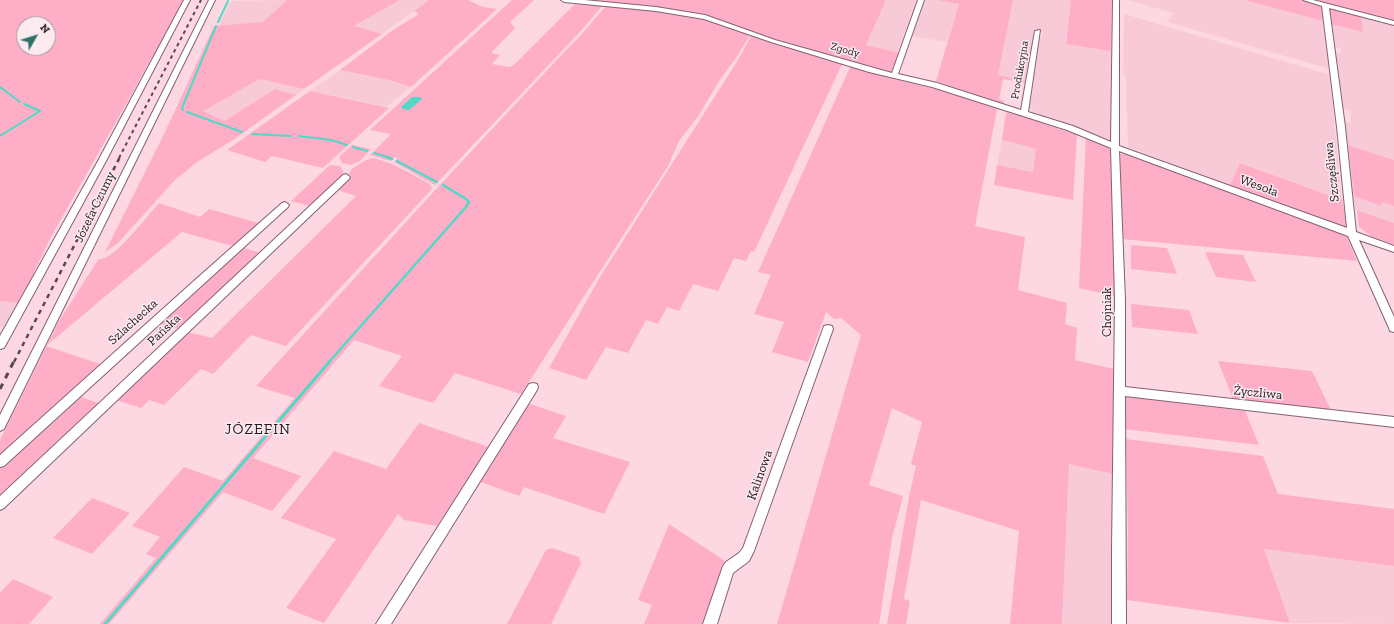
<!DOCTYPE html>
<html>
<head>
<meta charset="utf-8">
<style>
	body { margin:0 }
	#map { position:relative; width:1394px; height:624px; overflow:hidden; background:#fdd7e1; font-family:"Zilla Slab",serif }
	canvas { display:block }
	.north { position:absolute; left:16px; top:16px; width:40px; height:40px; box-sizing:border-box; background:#fbebef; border:1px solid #a5979b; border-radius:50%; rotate:51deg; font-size:11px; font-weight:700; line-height:16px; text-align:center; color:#25181c }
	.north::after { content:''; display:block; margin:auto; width:14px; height:18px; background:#2d7368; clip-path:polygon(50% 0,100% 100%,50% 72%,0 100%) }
</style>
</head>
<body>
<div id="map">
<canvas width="1394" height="624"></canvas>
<div class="north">N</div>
</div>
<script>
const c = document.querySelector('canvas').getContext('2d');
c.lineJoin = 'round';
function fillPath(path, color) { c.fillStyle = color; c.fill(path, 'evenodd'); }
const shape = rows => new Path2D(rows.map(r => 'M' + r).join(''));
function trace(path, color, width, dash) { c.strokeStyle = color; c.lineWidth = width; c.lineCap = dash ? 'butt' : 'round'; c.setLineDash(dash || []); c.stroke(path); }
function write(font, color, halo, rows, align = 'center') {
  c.font = font + ' "Zilla Slab",serif'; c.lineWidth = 3; c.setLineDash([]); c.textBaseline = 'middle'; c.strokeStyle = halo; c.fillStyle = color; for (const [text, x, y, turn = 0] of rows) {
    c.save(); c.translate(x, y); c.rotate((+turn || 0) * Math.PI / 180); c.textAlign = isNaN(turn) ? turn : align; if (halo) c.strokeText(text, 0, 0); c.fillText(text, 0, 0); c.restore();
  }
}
const built = shape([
	[287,0,263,22,218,26,231,1],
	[400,0,429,0,382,34,353,27],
	[886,0,917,0,897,53,866,45],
	[924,0,937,0,959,4,947,42,911,36],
	[1013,0,1071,0,1066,43,1111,51,1111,140,1033,112,1030,109,1040,37,1042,38,1043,32,1034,31,1026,81,998,75],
	[1128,0,1244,0,1323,21,1330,69,1168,22,1173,13],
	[1124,14,1330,75,1340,184,1338,184,1339,188,1341,189,1342,200,1241,163,1230,185,1128,147,1126,76,1123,75],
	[1361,17,1394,26,1394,160,1348,145,1345,121,1351,123,1350,110,1343,108,1336,53,1341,53,1342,49,1335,47,1331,24,1363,32],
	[340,70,389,80,411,87,386,107,310,91],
	[260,79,304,89,296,95,275,89,224,121,202,111],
	[1002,140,1036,149,1033,173,997,165],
	[1354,196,1381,206,1383,202,1394,206,1394,223,1355,209],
	[0,301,19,303,6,328,0,327],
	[1069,464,1112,474,1112,624,1062,624],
	[1264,549,1394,566,1394,624,1290,623]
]);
const green = shape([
	[0,0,184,0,161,43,157,56,152,57,130,97,51,237,34,272,39,272,19,303,0,301],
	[24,24,48,24,48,48,24,48],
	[287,0,400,0,354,26,382,34,304,89,260,79,203,111,224,121,275,89,296,95,233,140,197,162,175,180,117,244,105,252,165,132,214,26,263,22],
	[429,0,468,0,483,7,497,9,411,87,389,80,340,70,393,30,419,14,414,11],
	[512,0,534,0,510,22,515,28,491,53,500,55,492,64,508,67,514,65,575,4,602,6,578,34,435,185,394,162,398,158,394,157,391,161,370,155,391,134,370,130],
	[576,0,886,0,866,45,899,53,892,72,886,72,779,42,713,18,641,6],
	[937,0,1013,0,998,75,1026,81,1026,83,1003,79,999,99,1004,101,1004,103,1002,104,936,81,959,4],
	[1071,0,1112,0,1111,51,1066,44],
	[1244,0,1302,0,1313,3,1322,7,1323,21],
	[1310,0,1394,0,1394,22],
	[606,6,638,9,684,15,710,21,750,35,736,58,721,78,699,115,679,141,668,166,521,394,455,373,433,403,379,386,402,356,354,340,253,458,301,476,272,511,223,492,109,624,100,624,156,558,146,554,160,537,132,526,184,467,223,481,295,398,256,386,438,187,567,49,581,35],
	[1329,8,1361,17,1363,32,1331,24],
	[751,36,843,62,754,252,751,251,746,261,734,258,718,291,693,284,679,311,667,307,658,324,646,320,628,353,606,347,586,380,549,368,600,277,738,60],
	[851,65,887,75,886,77,939,90,989,105,997,109,975,226,1025,237,1018,290,1067,303,1065,324,1077,328,1075,360,1114,369,1112,474,1069,464,1062,624,1010,624,1019,531,921,500,904,599,910,601,906,624,887,624,909,497,916,466,911,464,922,422,892,408,869,485,903,496,892,538,879,624,777,624,861,335,841,318,834,319,826,312,808,362,772,352,784,322,754,314,771,275,758,272],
	[310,91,389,108,323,168,272,156,265,162,227,150],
	[1010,112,1077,135,1073,200,994,185,997,165,1033,172,1036,149,1002,140,1006,113],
	[1086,137,1109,148,1112,153,1115,233,1114,296,1079,288],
	[352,145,371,149,360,161,351,165,342,163,339,157],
	[1348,145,1394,160,1394,206,1383,202,1381,206,1354,196],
	[1120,154,1127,154,1346,235,1357,261,1122,239],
	[374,158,389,163,410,173,430,184,432,189,286,346,251,335,213,374,201,369,164,405,149,400,141,408,116,400,188,332,212,338,356,196,337,190,352,176,348,175,352,169,366,160],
	[1240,163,1342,200,1347,227,1342,227,1230,185],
	[330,165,340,166,343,171,343,176,310,206,291,201],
	[159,203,200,217,209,209,262,224,236,247,182,232,46,346,100,364,0,458,0,440,59,321,98,260,107,257,118,249,135,231],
	[1357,210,1394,223,1394,245,1372,237,1359,227],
	[1131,245,1167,248,1177,274,1131,269],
	[241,247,261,253,179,329,158,323],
	[1205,252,1243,255,1256,282,1216,277],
	[1131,304,1189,310,1198,334,1132,327],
	[1218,361,1312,371,1331,410,1233,399],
	[78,396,99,403,0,498,0,467],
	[1123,396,1245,411,1259,445,1124,429],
	[527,403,566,416,553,438,630,462,604,514,524,487,519,496,478,481],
	[419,423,489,447,437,526,404,520,398,514,324,623,286,608,336,539,281,518,334,451,386,469],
	[1126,439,1263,456,1278,494,1394,509,1394,566,1264,549,1290,623,1127,600,1128,530],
	[92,498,130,513,92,554,53,538],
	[669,524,725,561,702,624,644,624,652,605,638,600],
	[552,548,579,557,581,563,551,624,507,624,546,550],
	[13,579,53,597,29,624,0,624,0,593]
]);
const water = shape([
	[412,97,420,97,422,99,409,110,403,109,401,107]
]);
const streamFar2 = shape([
	[218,22,228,1],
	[0,87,20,102],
	[183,110,182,108,216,26],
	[187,112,242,132],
	[252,134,291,136],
	[0,136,40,111,24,104],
	[299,136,331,140,347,145],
	[353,147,367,151],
	[374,153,390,158]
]);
const streamFar1 = shape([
	[387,157,392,159],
	[397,161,437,182],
	[329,362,466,207,469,202,466,199,443,185]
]);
const stream = shape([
	[105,624,330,361]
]);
const minor = shape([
	[184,0,190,0,106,161,4,348,0,349,0,336,98,161,184,0],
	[209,0,215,0,4,429,0,431,0,415,209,0],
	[561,0,584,0,656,7,705,15,775,40,892,73,918,0,924,0,898,74,937,83,1021,110,1035,31,1040,30,1028,112,1073,126,1111,142,1113,0,1119,0,1119,146,1347,228,1337,127,1322,6,1303,0,1313,0,1394,21,1394,25,1329,8,1345,127,1356,232,1394,246,1394,252,1359,240,1394,317,1394,332,1390,331,1389,328,1348,236,1119,151,1125,300,1125,387,1394,417,1394,427,1125,396,1126,624,1112,624,1112,550,1115,300,1111,148,1067,130,932,87,869,72,771,42,704,19,656,11,564,2,561,0],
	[346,174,350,177,349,179,4,508,0,510,0,496,343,175,346,174],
	[285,202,289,205,288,207,4,466,0,467,0,455,195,280,282,203,285,202],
	[828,325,832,326,833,329,754,551,749,561,733,573,717,624,703,624,723,566,726,562,739,553,743,548,823,329,824,326,828,325],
	[533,383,537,384,538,387,537,390,391,624,376,624,529,384,533,383]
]);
const railFar2 = shape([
	[119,158,201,0]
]);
const railFar1 = shape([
	[14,362,120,157]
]);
const rail = shape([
	[0,389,14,361]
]);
const farStreetnames = [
	["Zgody",845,50,16],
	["Produkcyjna",1020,70,-80]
];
const streetNames = [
	["Szczęśliwa",1332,172,-96],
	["Wesoła",1259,186,20],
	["Józefa Czumy",95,207,-64],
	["Chojniak",1107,312,-90],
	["Szlachecka",133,322,-42],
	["Pańska",164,330,-43],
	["Życzliwa",1258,393,6],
	["Kalinowa",760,475,-70]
];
const quarterNames = [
	["JÓZEFIN",258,430]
];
fillPath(built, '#f8cad7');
fillPath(green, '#feafc7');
fillPath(water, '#52d9c5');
trace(streamFar2, '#52d9c5', 2);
trace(streamFar1, '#52d9c5', 2.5);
trace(stream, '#52d9c5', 3);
trace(minor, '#83626c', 2);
fillPath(minor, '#fff');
trace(railFar2, '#5b474d', 2, [3.5, 3.5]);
trace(railFar1, '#5b474d', 2.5, [4.5, 4.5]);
trace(rail, '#5b474d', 3, [6, 6]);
write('11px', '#25181c', '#fbebef', farStreetnames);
write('13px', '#25181c', '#fbebef', streetNames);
c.letterSpacing = '1px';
write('15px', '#25181c', '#fbebef', quarterNames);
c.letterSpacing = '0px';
</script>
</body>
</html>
